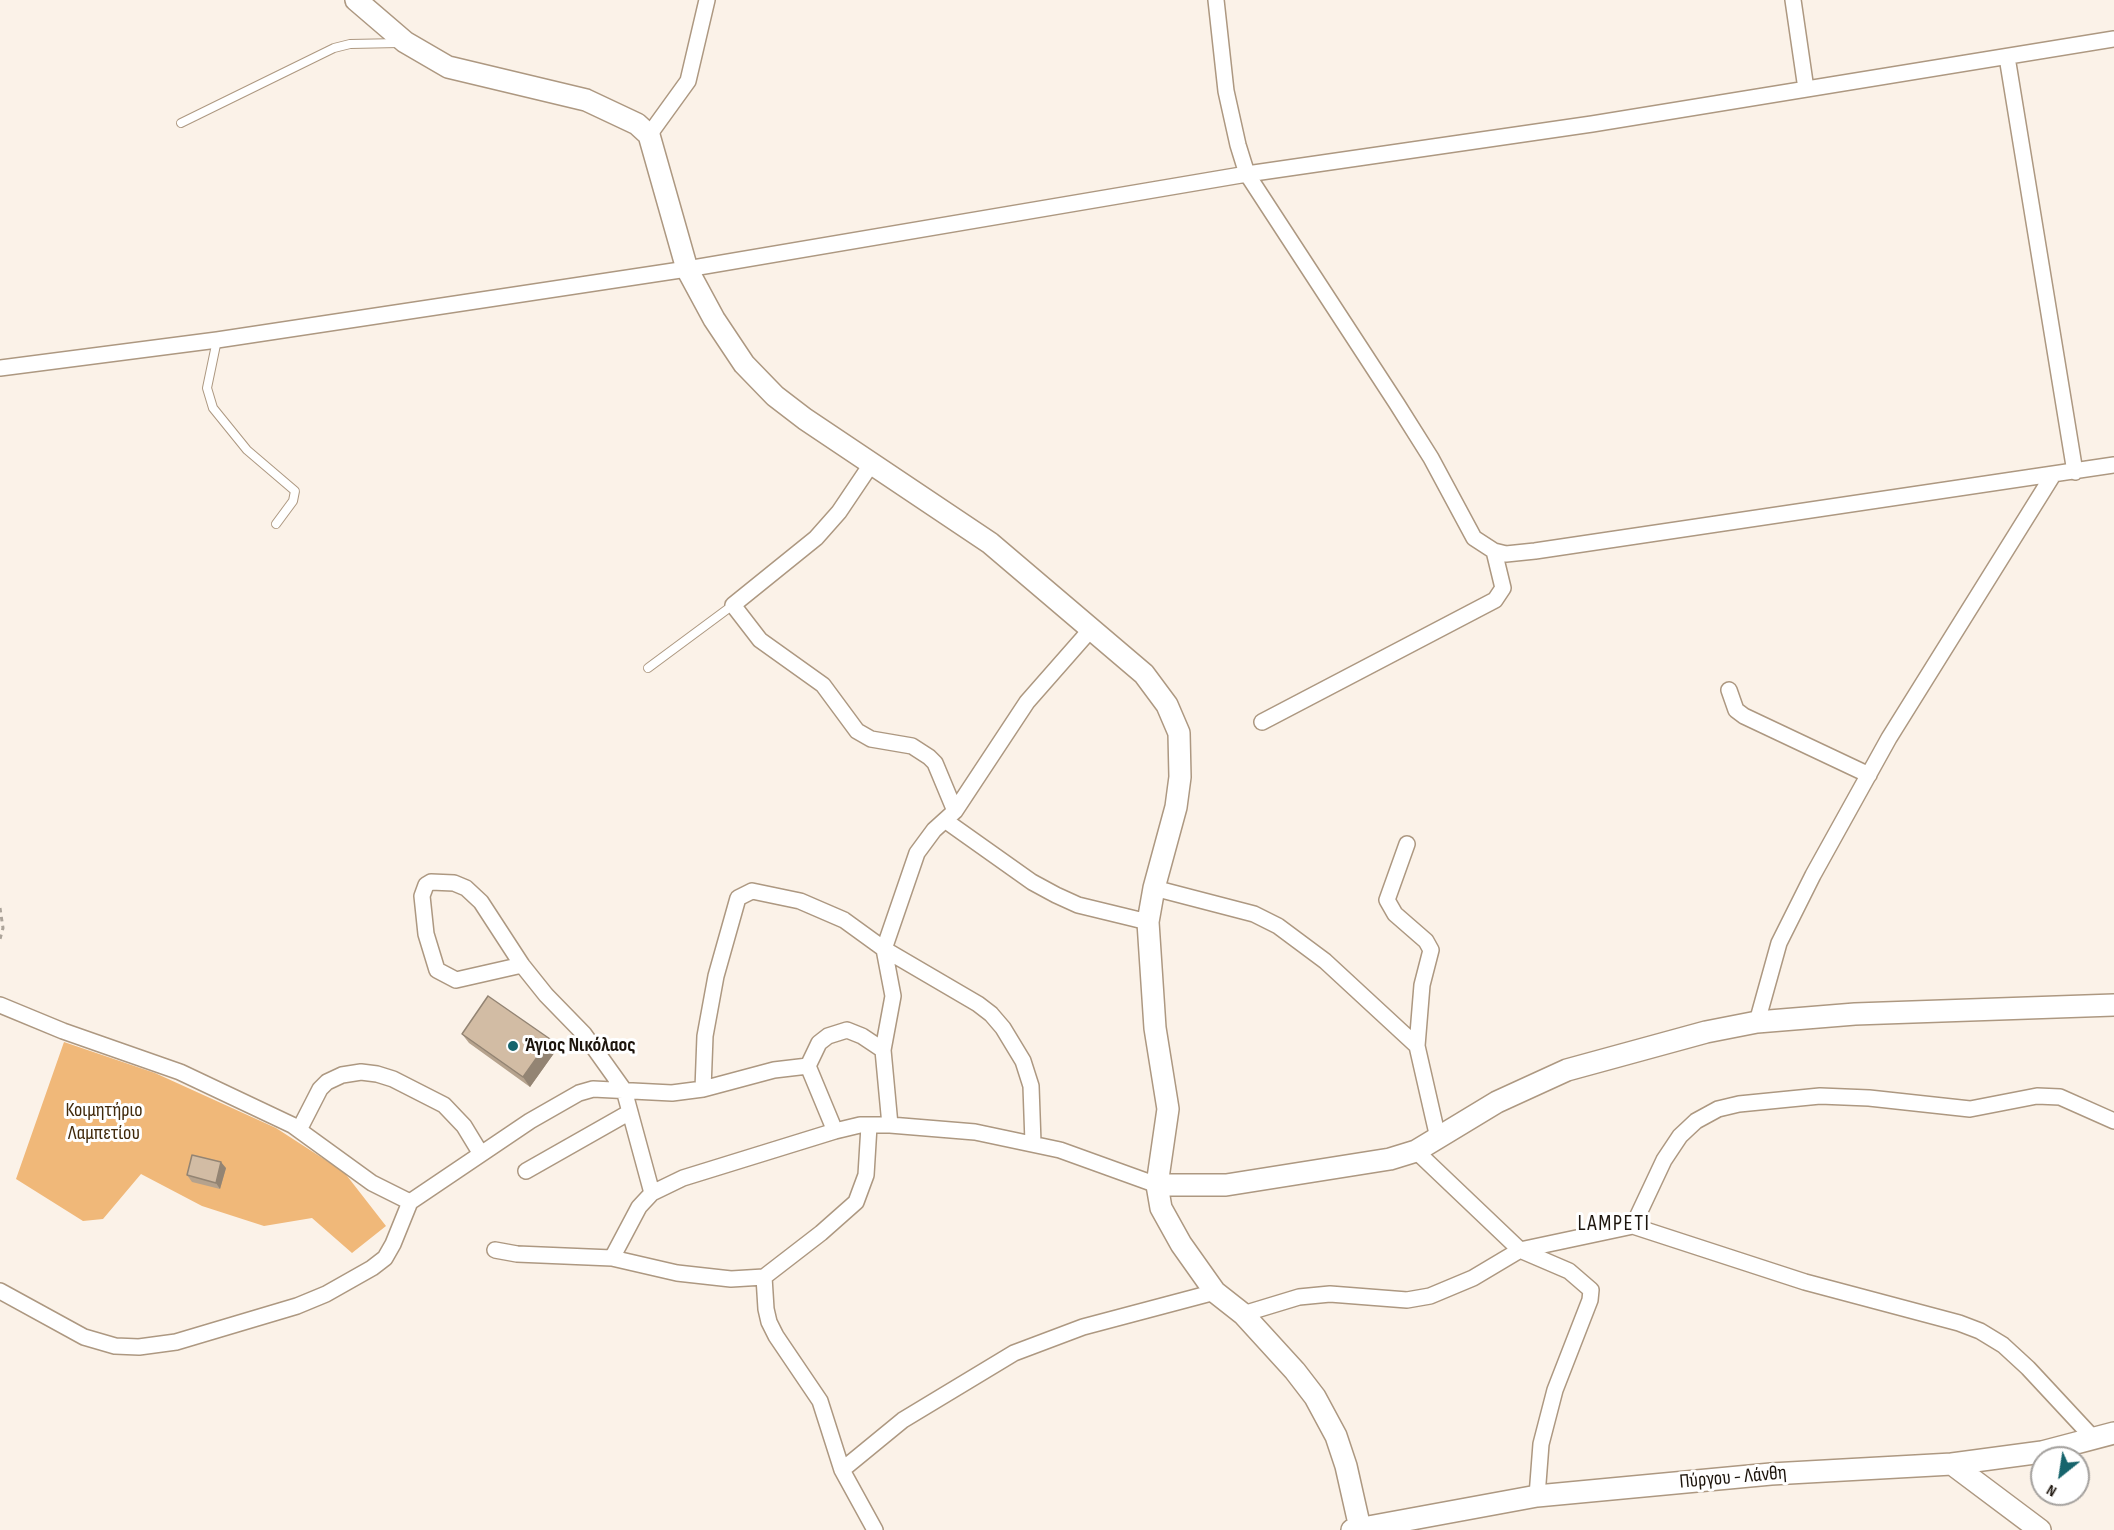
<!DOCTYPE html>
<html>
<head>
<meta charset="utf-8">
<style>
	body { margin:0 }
	#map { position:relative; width:2114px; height:1530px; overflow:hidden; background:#fbf2e8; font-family:"Sofia Sans Condensed",sans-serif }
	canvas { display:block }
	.north { position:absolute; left:2030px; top:1446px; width:60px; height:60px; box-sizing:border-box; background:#fff; border:2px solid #a4a19e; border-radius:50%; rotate:210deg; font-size:16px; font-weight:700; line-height:24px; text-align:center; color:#1c140c }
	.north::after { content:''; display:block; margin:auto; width:21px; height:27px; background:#16646c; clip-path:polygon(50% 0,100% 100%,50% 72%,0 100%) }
</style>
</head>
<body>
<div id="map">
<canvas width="2114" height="1530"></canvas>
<div class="north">N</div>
</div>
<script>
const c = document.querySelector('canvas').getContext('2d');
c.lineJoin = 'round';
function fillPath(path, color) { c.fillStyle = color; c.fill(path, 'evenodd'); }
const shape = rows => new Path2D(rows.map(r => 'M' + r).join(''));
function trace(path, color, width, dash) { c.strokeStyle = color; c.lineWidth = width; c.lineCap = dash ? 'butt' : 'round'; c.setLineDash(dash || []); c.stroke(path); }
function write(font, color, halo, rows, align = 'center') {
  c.font = font + ' "Sofia Sans Condensed",sans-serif'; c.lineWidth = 6; c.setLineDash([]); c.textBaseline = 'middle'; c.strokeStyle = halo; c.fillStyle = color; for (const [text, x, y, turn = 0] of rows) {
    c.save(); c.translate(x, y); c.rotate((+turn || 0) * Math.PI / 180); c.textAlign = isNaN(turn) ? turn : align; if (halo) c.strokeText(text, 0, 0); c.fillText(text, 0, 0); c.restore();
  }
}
const green = shape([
	[64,1042,155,1073,276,1128,344,1172,386,1226,352,1253,312,1218,264,1226,202,1206,141,1174,103,1219,83,1221,16,1179]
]);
const path = shape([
	[0,908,3,928,0,939]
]);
const lane = shape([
	[181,123,334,48,350,44,399,43],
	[217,340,207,388,213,408,247,450,295,491,293,501,276,524],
	[648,668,733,605]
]);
const street = shape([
	[1216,0,1226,91,1238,145,1247,174,1397,404,1431,458,1474,538,1494,551,1506,554,1535,551,2114,465],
	[1793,0,1806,89],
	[2007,57,2075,472],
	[649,135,688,81,707,0],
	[0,368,217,340,687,269,1247,174,1592,124,2114,39],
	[872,463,839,512,816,538,733,605,760,640,823,685,857,731,871,739,912,746,929,757,935,763,955,811],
	[1729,690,1736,710,1744,716,1869,775],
	[1262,722,1495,600,1503,588,1494,551],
	[946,821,1032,882,1056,895,1078,905,1148,922],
	[1407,844,1387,900,1395,914,1426,941,1431,950,1422,985,1417,1046,1438,1138],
	[1154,888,1254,914,1278,926,1325,961,1417,1046],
	[522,965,456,980,437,970,426,934,422,896,426,885,431,882,454,883,466,888,481,902,522,965,546,995,584,1034,624,1090,652,1193],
	[0,1005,63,1031,180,1072,292,1125,372,1183,410,1202],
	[1757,1022,1779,943,1813,875,1889,738,2053,475],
	[808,1066,819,1043,828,1036,847,1030,862,1036,883,1050],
	[703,1089,705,1036,716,976,738,898,752,891,800,901,844,920,884,949,978,1004,991,1014,1003,1028,1023,1061,1031,1086,1033,1143],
	[890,1125,883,1050,893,996,884,949,917,853,934,830,955,811,1027,702,1092,628],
	[299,1130,320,1089,327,1082,342,1075,361,1072,377,1074,393,1079,444,1105,464,1126,481,1154],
	[1416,1151,1520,1250,1569,1271,1591,1290,1590,1300,1555,1390,1541,1444,1537,1496],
	[526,1171,630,1112],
	[1633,1226,1664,1160,1680,1136,1696,1121,1718,1109,1739,1104,1820,1096,1869,1098,1970,1109,2037,1096,2060,1097,2114,1121],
	[495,1250,517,1254,612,1258,639,1207,652,1193,683,1178,835,1131],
	[612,1258,677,1273,731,1279,764,1277,821,1233,856,1202,866,1175,869,1126],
	[764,1277,766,1309,769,1322,776,1336,820,1401,842,1470,875,1530],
	[0,1291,84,1337,115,1346,139,1347,176,1342,297,1306,326,1294,372,1268,385,1258,393,1244,410,1202,530,1121,579,1093,593,1089,672,1093,703,1089,774,1070,808,1066,835,1131,860,1125,890,1125,975,1132,1060,1150,1157,1185],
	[1243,1314,1299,1297,1330,1294,1407,1300,1430,1296,1473,1278,1520,1250,1633,1226,1805,1282,1959,1323,1980,1331,2003,1345,2028,1368,2095,1440],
	[842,1470,903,1420,1014,1353,1083,1327,1215,1292]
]);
const secondary = shape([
	[356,0,405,42,448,67,586,100,637,124,649,135,687,269,714,319,744,364,775,396,805,419,990,543,1144,674,1167,705,1179,733,1180,777,1176,807,1154,888,1148,922,1155,1028,1168,1109,1157,1185,1161,1208,1181,1244,1215,1292,1243,1314,1295,1371,1315,1397,1336,1436,1346,1466,1360,1528],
	[1157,1185,1226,1185,1390,1159,1416,1151,1497,1102,1567,1070,1706,1032,1757,1022,1855,1014,2114,1005],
	[1952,1464,2040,1530],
	[1352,1530,1537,1496,1771,1474,1952,1464,2042,1452,2114,1433]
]);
const wall = shape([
	[462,1034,550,1039,557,1049,530,1087,469,1043],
	[226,1168,220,1189,192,1182,187,1175]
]);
const shadedWall = shape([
	[550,1039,557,1049,530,1087,523,1077],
	[221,1162,226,1168,220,1189,216,1183]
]);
const building = shape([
	[488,996,550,1039,523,1077,462,1034,488,996],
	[192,1155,221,1162,216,1183,187,1175,192,1155]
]);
const markers = [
	[513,1046,6,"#16646c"]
];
const poiNames = [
	["Άγιος Νικόλαος",525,1046]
];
const parkNames = [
	["Κοιμητήριο",104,1111],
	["Λαμπετίου",104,1134]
];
const streetNames = [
	["Πύργου - Λάνθη",1733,1478,-5]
];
const quarterNames = [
	["LAMPETI",1614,1224]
];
fillPath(green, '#f0b879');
trace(lane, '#ad9881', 10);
trace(street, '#ad9881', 18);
trace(secondary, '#ad9881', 24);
trace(path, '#aca49a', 3, [4.5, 4.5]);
trace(lane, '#fff', 8);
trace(street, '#fff', 15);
trace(secondary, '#fff', 21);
fillPath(wall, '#b5a28d');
fillPath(shadedWall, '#938473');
fillPath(building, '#d2bca4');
trace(building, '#938473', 1.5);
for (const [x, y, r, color] of markers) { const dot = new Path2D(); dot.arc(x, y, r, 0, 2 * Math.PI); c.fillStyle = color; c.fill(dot); trace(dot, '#fff', 2); }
write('bold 20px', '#1c140c', '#fff', poiNames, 'left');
write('20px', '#40290b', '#fff', parkNames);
write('20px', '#1c140c', '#fff', streetNames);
c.letterSpacing = '1.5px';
write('22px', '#1c140c', '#fff', quarterNames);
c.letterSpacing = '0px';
</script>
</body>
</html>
